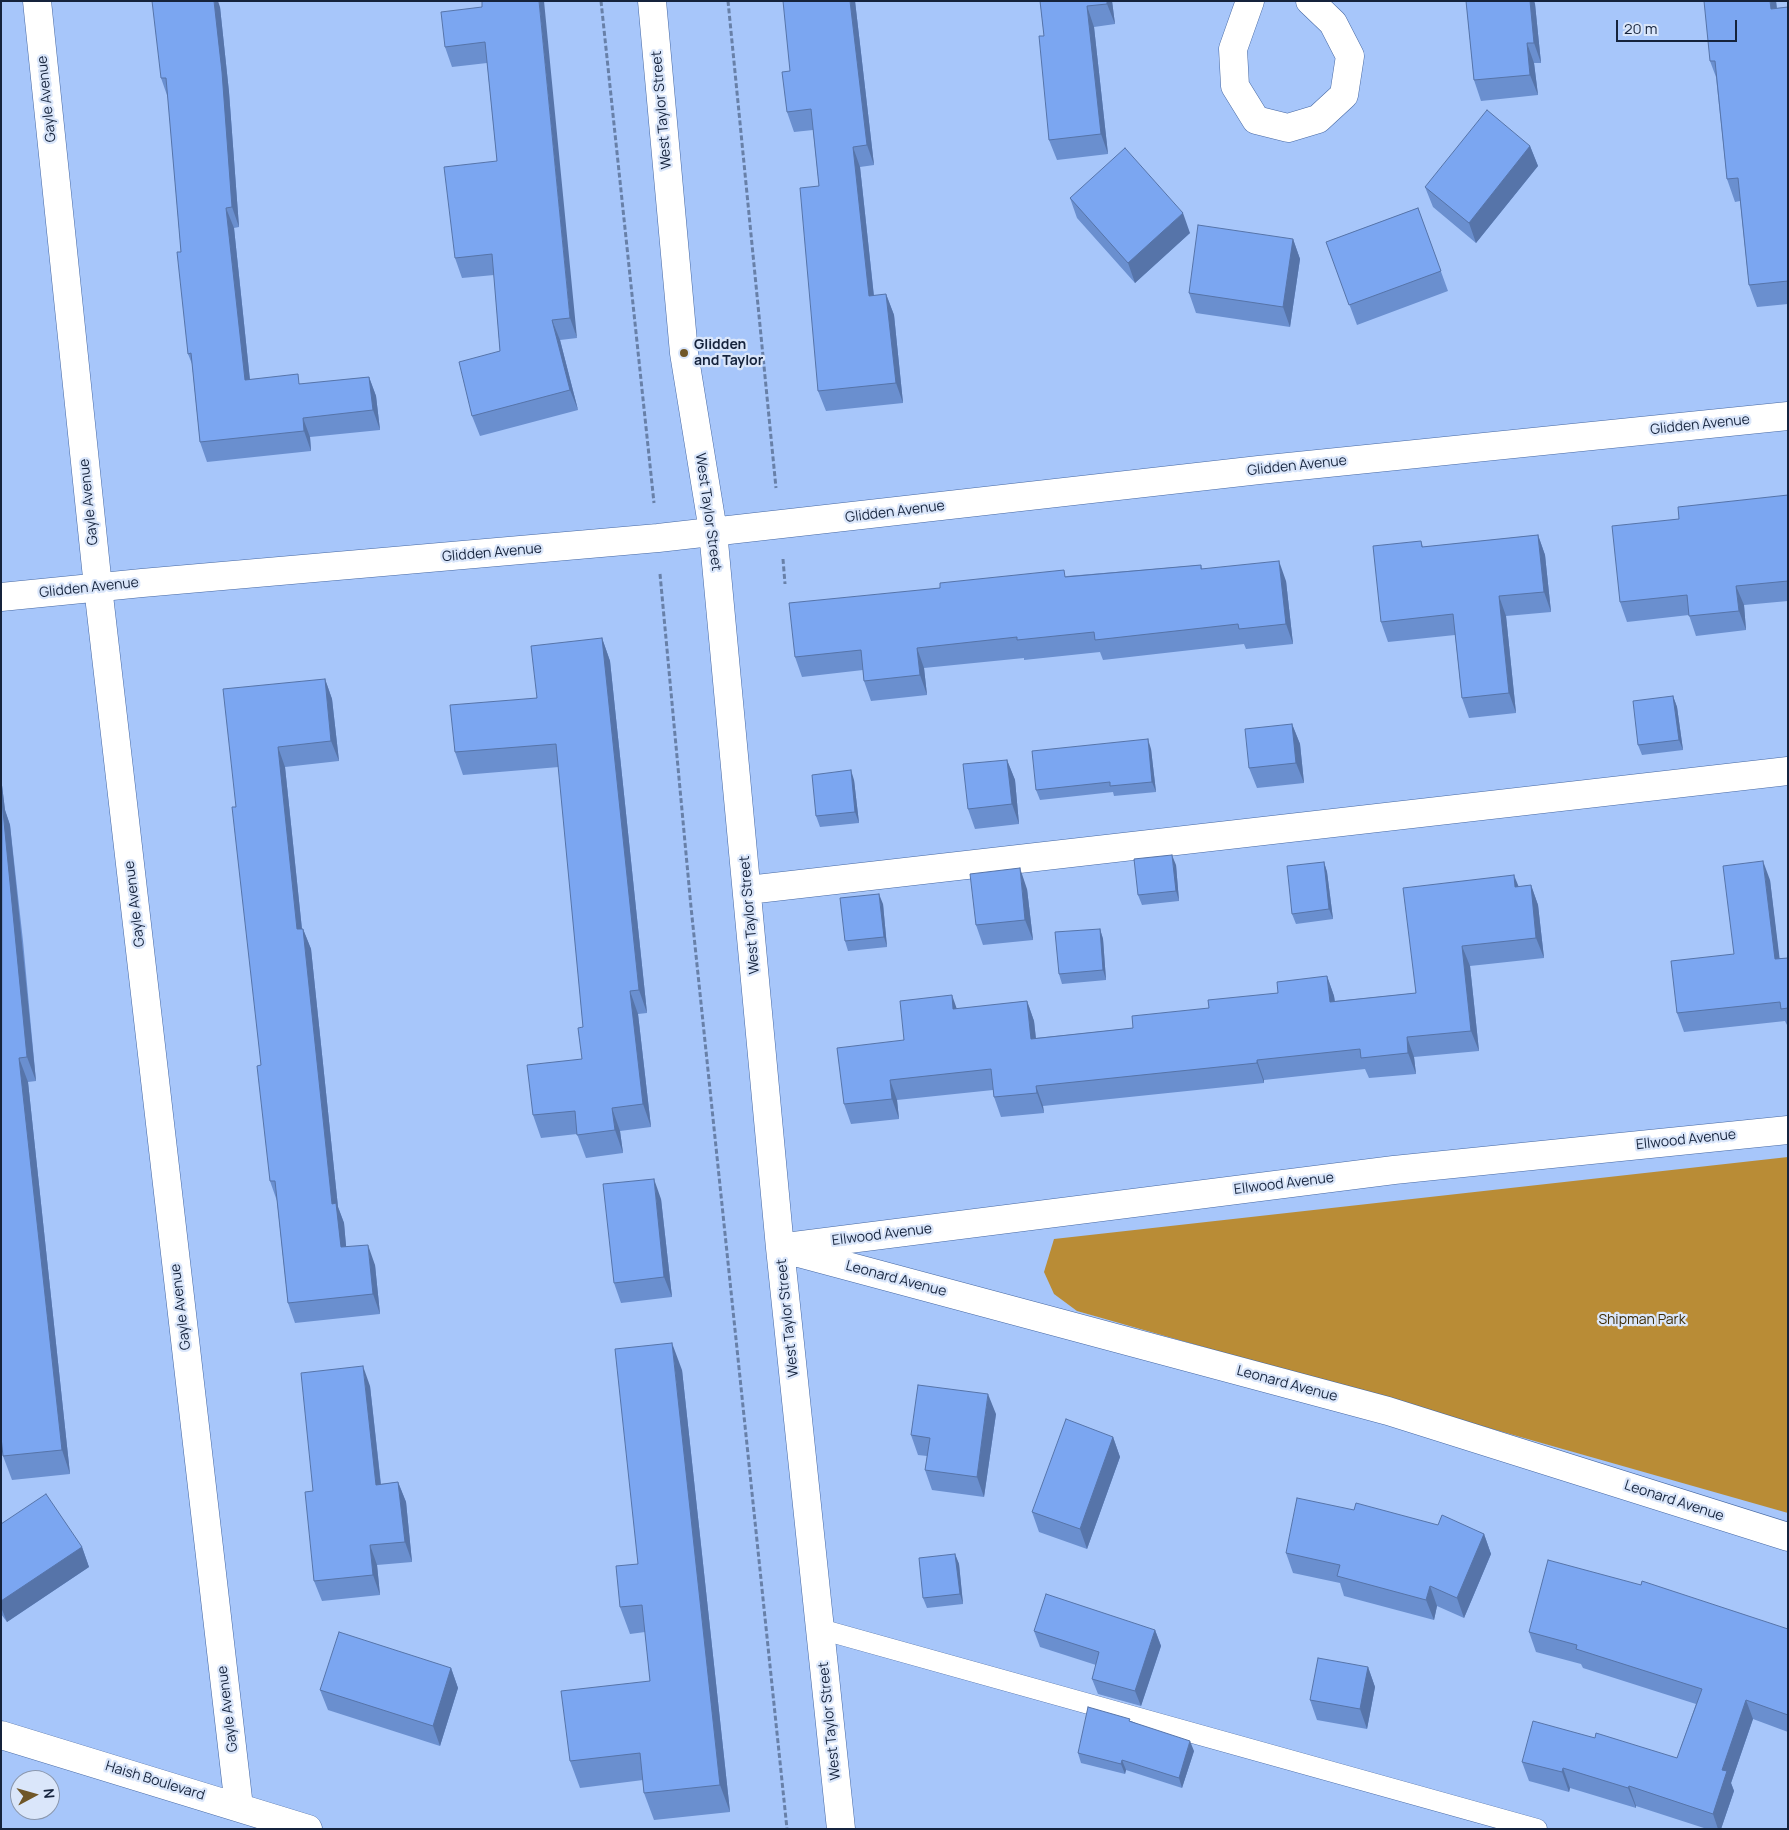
<!DOCTYPE html>
<html>
<head>
<meta charset="utf-8">
<style>
	body { margin:0 }
	#map { position:relative; width:1789px; height:1830px; overflow:hidden; background:#a7c6fa; font-family:Manrope,sans-serif }
	canvas { display:block }
	.frame { position:absolute; inset:0; border:2px solid #15233c; pointer-events:none }
	.north { position:absolute; left:10px; top:1770px; width:50px; height:50px; box-sizing:border-box; background:#dae6fa; border:1px solid #8b98ae; border-radius:50%; rotate:84deg; font-size:14px; font-weight:700; line-height:20px; text-align:center; color:#15233c }
	.north::after { content:''; display:block; margin:auto; width:18px; height:22px; background:#705728; clip-path:polygon(50% 0,100% 100%,50% 72%,0 100%) }
	.scale { position:absolute; left:1616px; top:20px; width:121px; height:22px; box-sizing:border-box; border:2px solid #15233c; border-top:0; padding-left:6px; font-size:15px; line-height:18px; white-space:nowrap; color:#15233c; -webkit-text-stroke:4px #dae6fa; paint-order:stroke }
</style>
</head>
<body>
<div id="map">
<canvas width="1789" height="1830"></canvas>
<div class="frame"></div>
<div class="north">N</div>
<div class="scale">20 m</div>
</div>
<script>
const c = document.querySelector('canvas').getContext('2d');
c.lineJoin = 'round';
function fillPath(path, color) { c.fillStyle = color; c.fill(path, 'evenodd'); }
const shape = rows => new Path2D(rows.map(r => 'M' + r).join(''));
function trace(path, color, width, dash) { c.strokeStyle = color; c.lineWidth = width; c.lineCap = dash ? 'butt' : 'round'; c.setLineDash(dash || []); c.stroke(path); }
function write(font, color, halo, rows, align = 'center') {
  c.font = font + ' Manrope,sans-serif'; c.lineWidth = 4.5; c.setLineDash([]); c.textBaseline = 'middle'; c.strokeStyle = halo; c.fillStyle = color; for (const [text, x, y, turn = 0] of rows) {
    c.save(); c.translate(x, y); c.rotate((+turn || 0) * Math.PI / 180); c.textAlign = isNaN(turn) ? turn : align; if (halo) c.strokeText(text, 0, 0); c.fillText(text, 0, 0); c.restore();
  }
}
const green = shape([
	[1788,1157,1788,1513,1077,1311,1054,1294,1044,1272,1054,1239]
]);
const path = shape([
	[601,1,654,503],
	[728,1,776,488],
	[783,559,785,584],
	[660,574,691,907,787,1829]
]);
const service = shape([
	[820,1629,1537,1829]
]);
const minor = shape([
	[37,1,98,587,239,1807],
	[652,1,684,353,713,531,780,1248,841,1829],
	[1250,1,1233,49,1235,86,1256,120,1288,128,1318,119,1344,95,1350,56,1333,23,1310,1],
	[1,597,142,583,658,538,1259,470,1788,416],
	[748,890,1788,771],
	[794,1246,1394,1170,1788,1130],
	[780,1248,1388,1411,1788,1537],
	[1,1735,308,1829]
]);
const wall = shape([
	[855,1,874,165,860,167,874,296,886,294,894,315,903,403,826,411,818,391,819,186,813,130,794,132,787,112,790,71],
	[1040,1,1112,1,1115,24,1094,27,1108,154,1057,160,1049,140,1044,36],
	[1466,1,1534,1,1535,4,1541,63,1534,63,1538,95,1481,101,1474,80],
	[1776,1,1777,8,1788,7,1788,304,1757,307,1749,285,1740,201,1735,202,1727,179,1716,77,1710,61],
	[220,7,229,92,239,227,234,228,250,380,302,384,369,377,376,396,380,430,310,437,311,451,207,462,200,442,192,364,188,354,181,252,168,98,161,78],
	[482,7,577,338,560,340,578,410,480,436,472,416,500,351,494,275,462,278,455,258,497,161,487,63,452,67,445,47],
	[1530,146,1538,166,1476,243,1433,207,1425,187],
	[1070,198,1190,233,1135,283,1077,218],
	[1418,208,1448,291,1357,325,1326,242],
	[1293,239,1300,259,1290,327,1196,313,1189,293],
	[1788,495,1788,601,1744,605,1746,630,1696,636,1689,615,1627,622,1620,602,1679,519],
	[1538,535,1545,555,1551,612,1506,616,1516,713,1469,718,1462,698,1455,635,1388,642,1381,622,1421,541,1423,547],
	[1201,565,1202,569,1286,581,1293,644,1246,649,1244,644,1103,660,1100,652,1024,660,1024,658,924,668,927,695,871,701,864,681,863,670,802,677,795,657,1067,576],
	[602,638,610,661,647,1013,638,1014,651,1127,620,1131,623,1153,586,1158,577,1134,541,1138,533,1115,582,1059,583,1027,559,767,463,775,455,752,537,698],
	[325,679,332,699,339,761,285,767,302,929,303,929,311,949,338,1207,344,1223,346,1247,375,1265,380,1314,295,1323,288,1303,277,1201,270,1181,261,1065,236,807],
	[1673,696,1677,707,1683,750,1642,755,1638,745],
	[1292,724,1300,744,1304,783,1257,788,1249,768],
	[1151,749,1156,792,1114,796,1113,792,1040,800,1036,790],
	[1007,760,1015,780,1019,824,975,829,968,809],
	[1,777,5,810,10,825,23,941,36,1081,28,1082,70,1474,12,1480,3,1456,1,1437],
	[854,780,859,823,820,827,816,816],
	[1324,862,1327,872,1333,919,1296,924,1292,914],
	[1176,865,1179,901,1142,905,1138,895],
	[1770,880,1779,958,1788,958,1788,1027,1785,1021,1684,1032,1677,1013,1734,954],
	[1531,885,1538,905,1544,958,1470,966,1479,1051,1414,1057,1416,1074,1369,1078,1365,1069,1264,1080,1264,1083,1043,1106,1044,1113,1001,1117,994,1097,993,1090,897,1100,899,1119,851,1124,844,1104,904,1040,957,1009,1027,1001,1034,1021,1036,1038,1133,1028,1209,1008,1278,993,1327,976,1334,996,1335,1001,1416,993,1519,887],
	[1027,889,1033,940,983,945,976,925],
	[883,904,887,947,848,951,845,941],
	[1100,929,1103,939,1106,980,1062,984,1059,974],
	[661,1199,672,1297,621,1303,614,1283],
	[682,1370,730,1812,654,1820,644,1793,643,1780,580,1788,570,1761,650,1681,645,1632,630,1634,620,1607,638,1564],
	[370,1386,381,1484,398,1482,406,1502,412,1562,377,1565,380,1595,322,1601,314,1581,313,1491],
	[996,1414,984,1497,932,1490,925,1470,927,1456,918,1455,911,1435],
	[1113,1437,1120,1457,1087,1549,1039,1532,1032,1512],
	[1354,1510,1484,1534,1491,1554,1464,1618,1437,1606,1434,1620,1344,1596,1340,1583,1293,1573,1286,1553],
	[1,1524,82,1547,89,1567,7,1622,1,1614],
	[955,1554,959,1564,963,1604,927,1608,923,1598],
	[1788,1629,1788,1732,1753,1719,1731,1783,1734,1791,1721,1829,1707,1829,1636,1806,1636,1808,1570,1788,1569,1792,1529,1781,1522,1762,1595,1738,1677,1758,1696,1704,1583,1668,1581,1664,1536,1652,1529,1632],
	[1155,1630,1161,1646,1141,1706,1098,1694,1092,1679,1096,1665,1040,1647,1034,1631],
	[1368,1667,1375,1687,1367,1729,1317,1720,1310,1700],
	[451,1668,458,1688,440,1746,328,1710,320,1690],
	[1131,1721,1194,1751,1182,1788,1126,1770,1125,1774,1081,1763,1078,1753]
]);
const shadedWall = shape([
	[214,1,218,1,220,7,229,92,239,227,232,207],
	[539,1,544,1,577,338,570,318],
	[850,1,855,1,874,165,867,145],
	[1107,1,1112,1,1115,24,1107,4],
	[1530,1,1534,1,1535,4,1541,63,1534,43],
	[1770,1,1776,1,1779,31,1771,9],
	[1087,6,1094,27,1108,154,1101,134],
	[1527,43,1534,63,1538,95,1530,75],
	[1530,146,1538,166,1476,243,1469,223],
	[853,147,860,167,876,316,869,296],
	[226,208,234,228,252,400,245,380],
	[1183,213,1190,233,1135,283,1128,263],
	[1293,239,1300,259,1290,327,1283,307],
	[886,294,894,315,903,403,896,383],
	[552,320,560,340,578,410,570,390],
	[369,377,376,396,380,430,373,410],
	[303,418,310,437,311,451,304,431],
	[1538,535,1545,555,1551,612,1544,592],
	[1279,561,1286,581,1293,644,1286,624],
	[1736,586,1744,605,1746,630,1739,611],
	[1499,596,1506,616,1516,713,1509,693],
	[602,638,610,661,647,1013,639,990],
	[917,648,924,668,927,695,920,675],
	[325,679,332,699,339,761,331,741],
	[1673,696,1677,707,1683,750,1679,740],
	[1292,724,1300,744,1304,783,1296,763],
	[1148,739,1151,749,1156,792,1152,782],
	[278,747,285,767,304,949,297,929],
	[1007,760,1015,780,1019,824,1012,804],
	[851,770,854,780,859,823,855,812],
	[1,777,5,810,10,825,36,1081,27,1057,1,812],
	[1172,855,1176,865,1179,901,1176,891],
	[1763,861,1770,880,1782,978,1775,959],
	[1324,862,1327,872,1333,919,1329,909],
	[1020,868,1027,889,1033,940,1025,920],
	[1514,875,1522,895,1515,887],
	[1531,885,1538,905,1544,958,1536,938],
	[879,894,883,904,887,947,884,937],
	[303,929,311,949,338,1207,344,1223,348,1267,341,1247,332,1204],
	[1100,929,1103,939,1106,980,1103,970],
	[1462,946,1470,966,1479,1051,1471,1031],
	[1327,976,1334,996,1337,1022,1330,1002],
	[630,991,638,1014,651,1127,643,1104],
	[952,995,959,1015,953,1009],
	[1027,1001,1034,1021,1038,1059,1031,1039],
	[1407,1037,1414,1057,1416,1074,1408,1053],
	[19,1058,28,1082,70,1474,62,1450],
	[1257,1060,1264,1080,1264,1083,1257,1063],
	[890,1080,897,1100,899,1119,892,1099],
	[1036,1086,1043,1106,1044,1113,1037,1093],
	[612,1108,620,1131,623,1153,615,1130],
	[654,1179,661,1199,672,1297,664,1277],
	[368,1245,375,1265,380,1314,373,1294],
	[672,1343,682,1370,730,1812,720,1785],
	[363,1366,370,1386,383,1505,376,1485],
	[988,1394,996,1414,984,1497,977,1477],
	[1113,1437,1120,1457,1087,1549,1080,1529],
	[398,1482,406,1502,412,1562,405,1542],
	[1484,1534,1491,1554,1464,1618,1457,1598],
	[370,1545,377,1565,380,1595,373,1575],
	[82,1547,89,1567,7,1622,1,1607,1,1601],
	[955,1554,959,1564,963,1604,960,1594],
	[1430,1586,1437,1606,1434,1620,1426,1600],
	[1155,1630,1161,1646,1141,1706,1135,1691],
	[1368,1667,1375,1687,1367,1729,1360,1709],
	[451,1668,458,1688,440,1746,433,1726],
	[1746,1700,1753,1719,1731,1783,1734,1791,1721,1829,1718,1829,1713,1814,1722,1770],
	[1190,1741,1194,1751,1182,1788,1179,1778],
	[1122,1760,1126,1770,1125,1774,1121,1764],
	[1563,1768,1570,1788,1569,1792,1562,1772],
	[1629,1786,1636,1806,1636,1808,1628,1788]
]);
const building = shape([
	[152,1,214,1,222,72,232,207,226,208,245,380,298,374,299,384,369,377,373,410,303,418,304,431,200,442,191,353,188,354,177,252,181,252,166,78,161,78,152,1],
	[482,1,539,1,570,318,552,320,570,390,472,416,459,362,500,351,492,254,455,258,444,167,497,161,485,42,445,47,441,12,482,7,482,1],
	[783,1,850,1,867,145,853,147,869,296,886,294,896,383,818,391,800,188,819,186,811,109,787,112,782,72,790,71,783,1],
	[1040,1,1107,1,1107,4,1087,6,1101,134,1049,140,1039,36,1044,36,1040,1],
	[1466,1,1530,1,1534,43,1527,43,1530,75,1474,80,1466,1],
	[1704,1,1770,1,1771,9,1788,7,1788,281,1749,285,1738,178,1727,179,1715,61,1710,61,1704,1],
	[1487,110,1530,146,1469,223,1425,187,1487,110],
	[1125,148,1183,213,1128,263,1070,198,1125,148],
	[1418,208,1441,271,1349,305,1326,242,1418,208],
	[1198,225,1293,239,1283,307,1189,293,1198,225],
	[1788,495,1788,581,1736,586,1739,611,1689,616,1687,595,1620,602,1612,526,1679,519,1678,507,1788,495],
	[1538,535,1544,592,1499,596,1509,693,1462,698,1453,614,1381,622,1373,546,1421,541,1422,547,1538,535],
	[1279,561,1286,624,1239,629,1238,624,1095,640,1094,632,1017,640,1017,637,917,648,920,675,864,681,861,650,795,657,789,603,940,588,940,583,1064,570,1065,577,1201,565,1201,569,1279,561],
	[602,638,639,990,630,991,643,1104,612,1108,615,1130,577,1135,575,1111,533,1115,527,1065,582,1059,578,1028,583,1027,556,744,455,752,450,705,537,698,531,646,602,638],
	[325,679,331,741,278,747,297,929,303,929,332,1204,336,1203,341,1247,368,1245,373,1294,288,1303,275,1181,270,1181,257,1066,261,1065,232,807,236,807,223,689,325,679],
	[1673,696,1679,740,1638,745,1633,701,1673,696],
	[1292,724,1296,763,1249,768,1245,729,1292,724],
	[1148,739,1152,782,1110,786,1110,782,1036,790,1032,751,1148,739],
	[1007,760,1012,804,968,809,963,764,1007,760],
	[851,770,855,812,816,816,812,775,851,770],
	[2,801,27,1057,19,1058,62,1450,3,1456,1,1437,2,801],
	[1172,855,1176,891,1138,895,1134,859,1172,855],
	[1763,861,1775,959,1788,958,1788,1008,1781,1009,1780,1002,1677,1013,1671,961,1734,954,1723,866,1763,861],
	[1324,862,1329,909,1292,914,1287,866,1324,862],
	[1020,868,1025,920,976,925,970,874,1020,868],
	[1514,875,1515,887,1531,885,1536,938,1462,946,1471,1031,1407,1037,1408,1053,1361,1058,1360,1049,1257,1060,1257,1063,1036,1086,1037,1093,994,1097,991,1069,890,1080,892,1099,844,1104,837,1048,904,1040,900,1001,952,995,953,1009,1027,1001,1031,1039,1133,1028,1132,1016,1209,1008,1208,1000,1278,993,1277,982,1327,976,1330,1002,1416,993,1403,888,1514,875],
	[879,894,884,937,845,941,840,898,879,894],
	[1100,929,1103,970,1059,974,1055,932,1100,929],
	[654,1179,664,1277,614,1283,603,1184,654,1179],
	[672,1343,720,1785,644,1793,640,1753,570,1761,561,1691,650,1681,642,1605,620,1607,616,1566,638,1564,615,1349,672,1343],
	[363,1366,376,1485,398,1482,405,1542,370,1545,373,1575,314,1581,305,1492,313,1491,301,1373,363,1366],
	[918,1385,988,1394,977,1477,925,1470,930,1438,911,1435,918,1385],
	[1066,1419,1113,1437,1080,1529,1032,1512,1066,1419],
	[46,1494,82,1547,1,1601,1,1524,46,1494],
	[1297,1498,1354,1510,1356,1503,1438,1525,1442,1515,1484,1534,1457,1598,1430,1586,1426,1600,1337,1576,1340,1565,1286,1553,1297,1498],
	[955,1554,960,1594,923,1598,919,1558,955,1554],
	[1548,1560,1641,1585,1642,1581,1788,1629,1788,1715,1746,1700,1722,1770,1727,1771,1713,1814,1629,1786,1628,1788,1563,1768,1562,1772,1522,1762,1533,1721,1595,1738,1596,1733,1677,1758,1702,1689,1576,1649,1577,1645,1529,1632,1548,1560],
	[1046,1594,1155,1630,1135,1691,1092,1679,1099,1652,1034,1631,1046,1594],
	[339,1632,451,1668,433,1726,320,1690,339,1632],
	[1318,1658,1368,1667,1360,1709,1310,1700,1318,1658],
	[1088,1707,1130,1719,1129,1721,1190,1741,1179,1778,1122,1760,1121,1764,1078,1753,1088,1707]
]);
const markers = [
	[684,353,5,"#705728"]
];
const streetNames = [
	["Gayle Avenue",47,99,-96],
	["West Taylor Street",662,110,-95],
	["Glidden Avenue",1700,425,-6],
	["Glidden Avenue",1297,466,-6],
	["Gayle Avenue",89,502,-96],
	["West Taylor Street",708,512,82],
	["Glidden Avenue",895,512,-7],
	["Glidden Avenue",492,553,-5],
	["Glidden Avenue",89,588,-6],
	["Gayle Avenue",135,904,-97],
	["West Taylor Street",750,915,-95],
	["Ellwood Avenue",1686,1140,-6],
	["Ellwood Avenue",1284,1184,-7],
	["Ellwood Avenue",882,1235,-7],
	["Leonard Avenue",896,1279,15],
	["Gayle Avenue",181,1307,-97],
	["West Taylor Street",788,1318,-96],
	["Leonard Avenue",1287,1384,15],
	["Leonard Avenue",1674,1501,18],
	["Gayle Avenue",228,1709,-97],
	["West Taylor Street",830,1721,-96],
	["Haish Boulevard",155,1781,17]
];
const poiNames = [
	["Glidden",694,345],
	["and Taylor",694,361]
];
const parkNames = [
	["Shipman Park",1642,1320]
];
fillPath(green, '#b98c36');
trace(service, '#4668a3', 21);
trace(minor, '#4668a3', 29);
trace(path, '#6880a8', 3, [5, 2.5]);
trace(service, '#fff', 20);
trace(minor, '#fff', 28);
fillPath(wall, '#6a8fcf');
fillPath(shadedWall, '#5674a9');
fillPath(building, '#7ba6f1');
trace(building, '#5674a9', 1);
for (const [x, y, r, color] of markers) { const dot = new Path2D(); dot.arc(x, y, r, 0, 2 * Math.PI); c.fillStyle = color; c.fill(dot); trace(dot, '#dae6fa', 2); }
write('14px', '#15233c', '#dae6fa', streetNames);
write('bold 14px', '#15233c', '#dae6fa', poiNames, 'left');
write('14px', '#3f2c04', '#dae6fa', parkNames);
</script>
</body>
</html>
